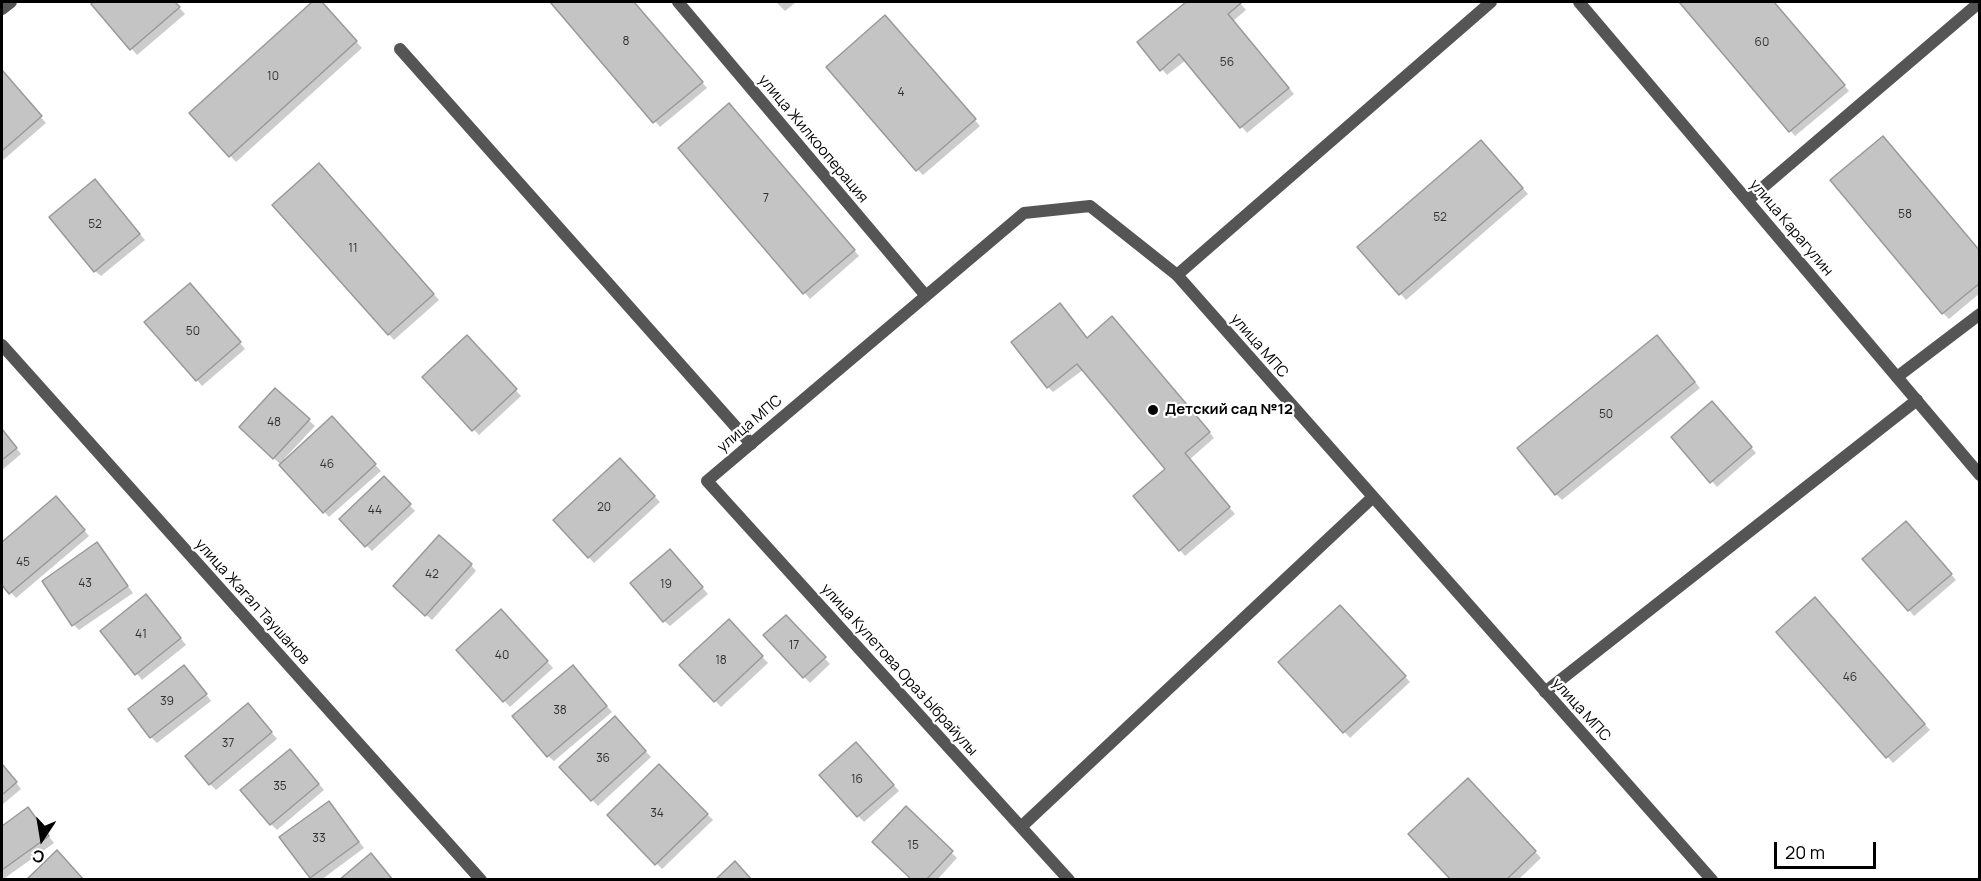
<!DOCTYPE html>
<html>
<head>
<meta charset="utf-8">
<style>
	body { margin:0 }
	#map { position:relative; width:1981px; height:881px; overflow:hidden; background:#fff; font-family:Manrope,sans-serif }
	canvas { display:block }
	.frame { position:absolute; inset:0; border:3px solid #000; pointer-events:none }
	.north { position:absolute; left:12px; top:809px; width:60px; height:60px; -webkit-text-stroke:4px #fff; paint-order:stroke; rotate:192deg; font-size:16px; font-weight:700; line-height:24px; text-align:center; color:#000 }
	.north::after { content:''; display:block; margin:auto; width:21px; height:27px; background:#000; clip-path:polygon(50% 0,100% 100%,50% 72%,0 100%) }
	.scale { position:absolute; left:1774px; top:842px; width:102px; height:27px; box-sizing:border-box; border:3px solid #000; border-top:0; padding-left:8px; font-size:18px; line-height:21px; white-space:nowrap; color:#000; -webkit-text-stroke:4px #fff; paint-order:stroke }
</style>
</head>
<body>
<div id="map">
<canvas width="1981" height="881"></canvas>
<div class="frame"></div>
<div class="north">С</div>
<div class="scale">20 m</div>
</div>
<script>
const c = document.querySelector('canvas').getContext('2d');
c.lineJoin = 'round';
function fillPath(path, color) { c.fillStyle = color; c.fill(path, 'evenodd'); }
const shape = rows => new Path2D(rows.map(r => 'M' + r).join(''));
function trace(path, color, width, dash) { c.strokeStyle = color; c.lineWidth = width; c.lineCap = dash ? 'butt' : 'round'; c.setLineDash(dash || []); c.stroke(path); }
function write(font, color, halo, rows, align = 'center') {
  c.font = font + ' Manrope,sans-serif'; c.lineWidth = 4.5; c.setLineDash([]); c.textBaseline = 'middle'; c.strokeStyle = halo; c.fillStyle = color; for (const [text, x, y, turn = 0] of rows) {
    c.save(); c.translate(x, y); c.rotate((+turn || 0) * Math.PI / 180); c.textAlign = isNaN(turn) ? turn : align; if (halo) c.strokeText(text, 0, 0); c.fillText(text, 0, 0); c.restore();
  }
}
const shadow = shape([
	[96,2,174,2,185,14,137,55,93,4],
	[315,2,320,2,362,48,236,162,191,113],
	[552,2,633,2,707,88,660,127],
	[776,2,796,2,785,11],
	[1188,2,1239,2,1246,10,1233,21,1294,94,1247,133,1186,60,1167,75,1139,42],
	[1681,2,1773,2,1849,91,1795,136],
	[891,23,980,126,923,175,918,170],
	[2,72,46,123,2,161],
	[734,111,859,256,810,299,680,148],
	[1487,148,1528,194,1406,300,1360,248],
	[325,171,439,300,394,340,274,205],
	[101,187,145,240,101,276,95,271],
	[1980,252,1980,293,1949,319,1943,313],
	[195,290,245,349,202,386,197,380],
	[1118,323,1214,438,1189,460,1235,514,1185,556,1180,550,1167,469,1083,370,1053,392,1048,387,1087,339],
	[467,337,521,396,479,435,424,377],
	[1663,343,1700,388,1562,500,1556,494],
	[275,390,315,426,284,459,285,461,338,424,381,471,329,517,280,464,241,427],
	[1718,409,1756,453,1717,487,1673,437],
	[2,430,21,454,2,470],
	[620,460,660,502,594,563,555,520],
	[384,478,415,511,372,551,341,519],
	[56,498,89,536,16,598,2,582,2,544],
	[1911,529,1956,580,1914,616,1909,610],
	[97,544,133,593,79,630,74,625],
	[675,556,708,594,670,626,664,621],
	[471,565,476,571,432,620,400,592],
	[152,602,186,645,142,680,102,631],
	[1820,605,1930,730,1893,763,1778,632],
	[1340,607,1410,682,1350,738,1280,662],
	[507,617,553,668,510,707,458,650],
	[786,617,830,664,810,683,765,635],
	[729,621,768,663,721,707,681,665],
	[578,672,612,712,554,761,548,756],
	[190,673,211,701,157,743,151,737],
	[254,711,277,739,216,790,210,784],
	[620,724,651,757,598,806,561,767],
	[862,749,899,791,864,822,821,775],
	[296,756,324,790,277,830,271,824],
	[2,765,21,789,2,805],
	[659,766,713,820,662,869,609,815],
	[1468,780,1541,858,1518,880,1453,880],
	[28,809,54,843,2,880,2,828],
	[334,809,364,848,321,880,313,880,282,837],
	[906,809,957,858,937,880,914,880]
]);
const building = shape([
	[93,2,175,2,180,7,130,50,91,4,93,2],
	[312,2,322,2,357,41,229,157,189,113,312,2],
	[550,2,634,2,703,82,653,123,550,2],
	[1186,2,1240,2,1241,3,1228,14,1289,88,1240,128,1179,54,1160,71,1137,42,1186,2],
	[1679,2,1774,2,1845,85,1789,132,1679,2],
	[885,15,976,119,916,171,826,67,885,15],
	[2,70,42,116,2,151,2,70],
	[729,103,855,250,803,294,678,148,729,103],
	[1883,136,1980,251,1980,283,1942,314,1830,180,1883,136],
	[1481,140,1523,188,1399,295,1357,247,1481,140],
	[319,163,434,294,388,335,272,205,319,163],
	[95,179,140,234,94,272,49,217,95,179],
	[190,283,241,342,196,381,144,322,190,283],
	[1060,303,1087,338,1112,316,1210,432,1185,453,1230,507,1179,551,1133,496,1165,469,1077,364,1047,388,1011,342,1060,303],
	[467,335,517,389,472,431,422,377,467,335],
	[1657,335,1695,382,1555,495,1517,448,1657,335],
	[275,388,310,419,273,459,239,427,275,388],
	[1712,401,1752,447,1710,483,1671,437,1712,401],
	[332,416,376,464,323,513,279,465,332,416],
	[2,429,17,448,2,460,2,429],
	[620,458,655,496,588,558,553,520,620,458],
	[384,476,411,504,365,547,339,519,384,476],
	[56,496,85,530,9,594,2,585,2,542,56,496],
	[1906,521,1952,574,1908,611,1862,559,1906,521],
	[439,535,472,564,425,616,393,586,439,535],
	[97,542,128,586,72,626,42,581,97,542],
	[670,549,703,587,663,622,630,583,670,549],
	[146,594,181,638,135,675,100,631,146,594],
	[1815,597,1925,724,1886,758,1776,632,1815,597],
	[1340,605,1406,676,1343,733,1278,662,1340,605],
	[501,609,548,661,503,702,456,650,501,609],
	[786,615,826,657,803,678,763,635,786,615],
	[729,619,763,656,714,702,679,665,729,619],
	[184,665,207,694,150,738,128,709,184,665],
	[573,665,607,706,547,757,512,716,573,665],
	[248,703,272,732,209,785,185,756,248,703],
	[615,716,646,751,591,801,559,767,615,716],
	[856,742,894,785,857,817,819,775,856,742],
	[290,749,319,784,270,825,240,790,290,749],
	[2,764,17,782,2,795,2,764],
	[659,764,708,814,655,865,607,815,659,764],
	[1468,778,1536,851,1506,880,1451,880,1408,834,1468,778],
	[329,801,359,842,310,878,279,837,329,801],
	[906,806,953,851,926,880,912,880,872,842,906,806],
	[28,807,49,836,2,870,2,826,28,807],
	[57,850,84,880,26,880,57,850],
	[371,853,393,880,339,880,371,853],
	[735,861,752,880,715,880,735,861]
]);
const service = shape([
	[400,49,751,444],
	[1748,200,1980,2],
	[1177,275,1491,2],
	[1897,377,1980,314],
	[1545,692,1917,400]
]);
const minor = shape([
	[678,2,926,296],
	[1579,2,1980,475],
	[2,9,11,2],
	[2,345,481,880],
	[1021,827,1373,497],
	[1069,880,707,481,1024,213,1090,206,1177,275,1712,880]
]);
const markers = [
	[1153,410,6,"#000"]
];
const numberNames = [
	["8",626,42],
	["60",1762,43],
	["56",1227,63],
	["10",273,77],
	["4",901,93],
	["7",766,199],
	["58",1905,215],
	["52",1440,218],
	["52",95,225],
	["11",353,249],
	["50",193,332],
	["50",1606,415],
	["48",274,423],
	["46",327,465],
	["20",604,508],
	["44",375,511],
	["45",23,563],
	["42",432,575],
	["43",85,584],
	["19",666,585],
	["41",141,635],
	["17",794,646],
	["40",502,656],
	["18",721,661],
	["46",1850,678],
	["39",167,702],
	["38",560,711],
	["37",228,744],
	["36",603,759],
	["16",857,780],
	["35",280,787],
	["34",657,814],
	["33",319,839],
	["15",913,846]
];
const streetNames = [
	["улица Жилкооперация",813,139,50],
	["улица Карагулин",1791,228,50],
	["улица МПС",1259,346,49],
	["улица МПС",750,424,-40],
	["улица Жагал Таушанов",252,602,48],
	["улица Кулетова Ораз Ыбрайулы",899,670,48],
	["улица МПС",1581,710,48]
];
const poiNames = [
	["Детский сад №12",1165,410]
];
fillPath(shadow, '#0003');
fillPath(building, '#c4c4c4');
trace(building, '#999', 1.5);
trace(service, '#555', 12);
trace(minor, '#555', 12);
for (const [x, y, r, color] of markers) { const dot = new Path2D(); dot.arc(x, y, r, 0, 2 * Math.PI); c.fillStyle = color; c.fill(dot); trace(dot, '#fff', 2); }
write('12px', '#313131', null, numberNames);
write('15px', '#000', '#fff', streetNames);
write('bold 15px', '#000', '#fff', poiNames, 'left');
</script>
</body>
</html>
